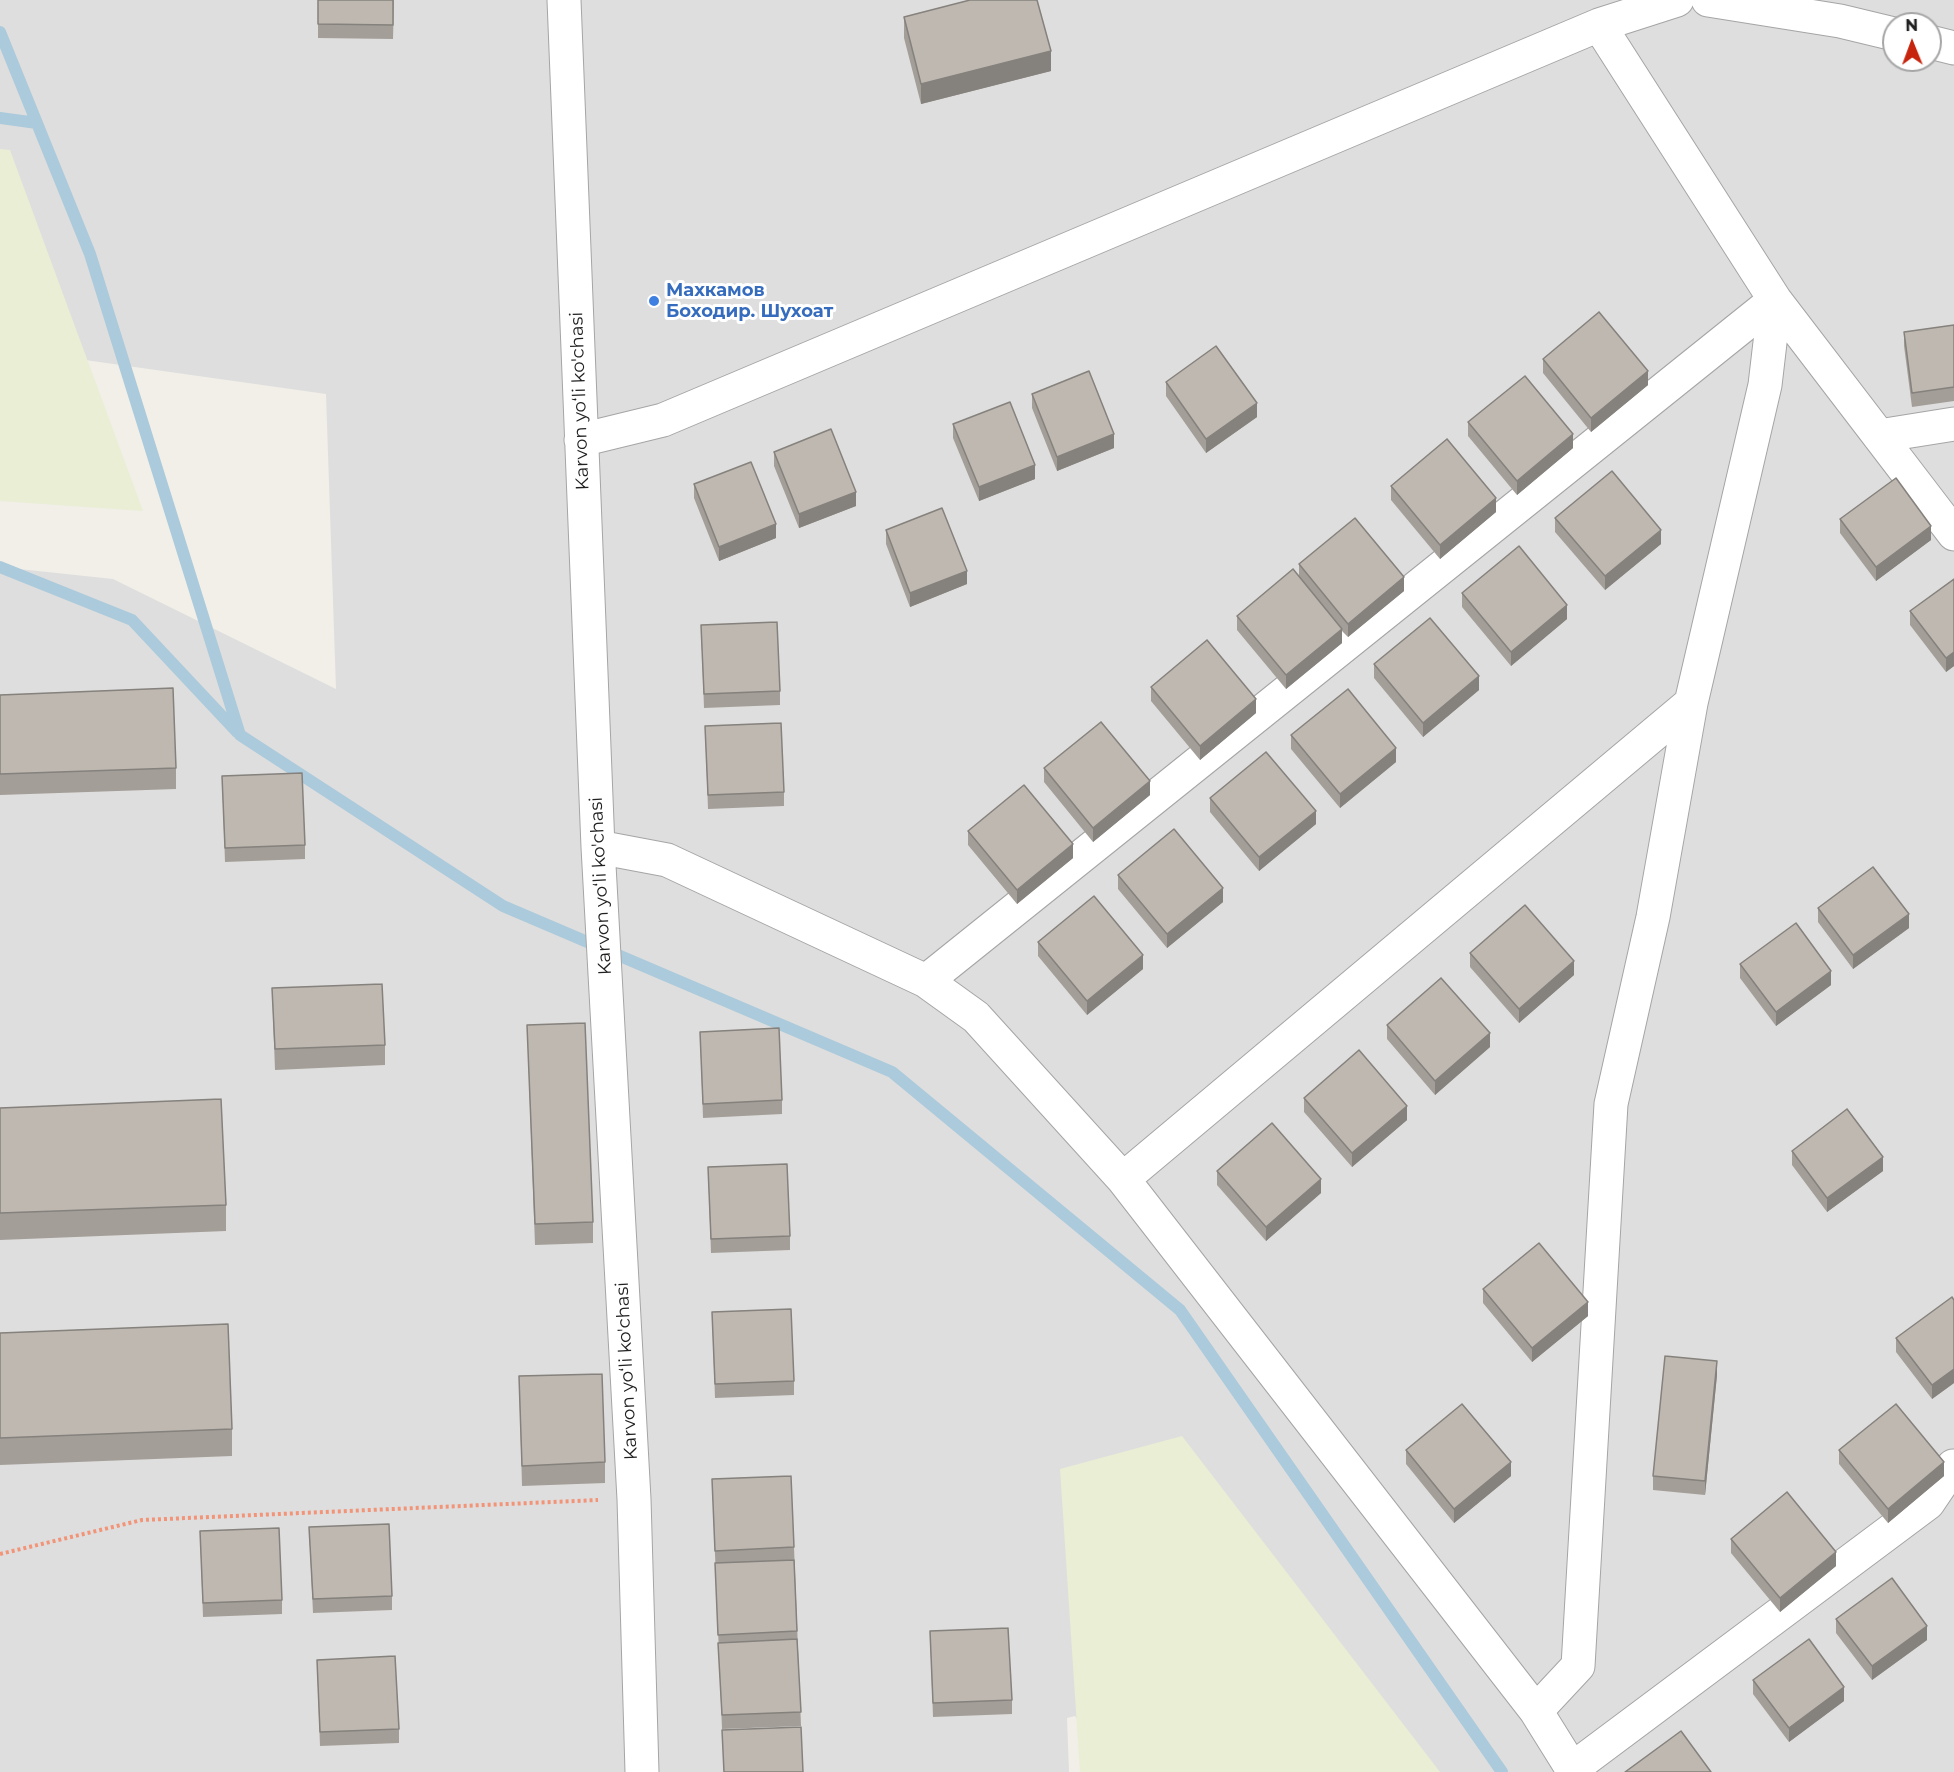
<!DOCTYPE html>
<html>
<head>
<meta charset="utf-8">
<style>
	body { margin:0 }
	#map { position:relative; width:1954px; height:1772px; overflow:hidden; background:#f1efe8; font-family:Montserrat,sans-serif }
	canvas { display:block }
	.north { position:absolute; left:1882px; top:12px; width:60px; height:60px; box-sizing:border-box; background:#fff; border:2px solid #a6a6a6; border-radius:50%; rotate:359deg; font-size:16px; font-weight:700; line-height:24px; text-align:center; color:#212121 }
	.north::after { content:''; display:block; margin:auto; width:21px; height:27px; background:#c6240c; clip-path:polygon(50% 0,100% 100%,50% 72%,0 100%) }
</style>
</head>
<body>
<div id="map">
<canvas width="1954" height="1772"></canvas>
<div class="north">N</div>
</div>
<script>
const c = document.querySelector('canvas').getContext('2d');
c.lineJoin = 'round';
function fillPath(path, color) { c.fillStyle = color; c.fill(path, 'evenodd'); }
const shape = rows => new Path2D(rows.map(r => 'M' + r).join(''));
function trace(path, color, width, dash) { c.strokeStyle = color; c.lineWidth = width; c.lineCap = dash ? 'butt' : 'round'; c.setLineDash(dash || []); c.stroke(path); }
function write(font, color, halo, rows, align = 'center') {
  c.font = font + ' Montserrat,sans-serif'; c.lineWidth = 6; c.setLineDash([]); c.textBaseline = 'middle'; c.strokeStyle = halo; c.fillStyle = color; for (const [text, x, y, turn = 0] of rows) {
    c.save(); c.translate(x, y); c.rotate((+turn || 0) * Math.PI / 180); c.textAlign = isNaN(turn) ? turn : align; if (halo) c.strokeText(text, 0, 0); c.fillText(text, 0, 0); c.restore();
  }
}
const residential = shape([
	[0,0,1954,0,1954,1772,1114,1772,1075,1716,1067,1718,1069,1772,0,1772,0,567,113,579,336,689,326,394,0,348],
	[1894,24,1930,24,1930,60,1894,60]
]);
const farmland = shape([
	[0,149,10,150,143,511,0,501],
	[1182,1436,1440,1772,1080,1772,1060,1469]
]);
const stream = shape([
	[0,32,90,254,240,735,503,906,892,1072,1180,1310,1502,1772],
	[0,118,37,123],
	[0,567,132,620,237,732]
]);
const path = shape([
	[0,1554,142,1520,598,1500]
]);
const minor = shape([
	[564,0,598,847,634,1499,642,1772],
	[1708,0,1840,21,1894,34],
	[1599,25,1775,300,1954,534],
	[1930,42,1954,48],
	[1879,436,1954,424],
	[581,440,663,420,1599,25,1677,0],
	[598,847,667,860,926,981,976,1017,1123,1179,1536,1711,1574,1772],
	[926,981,1775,300],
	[1123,1179,1691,703],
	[1536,1711,1578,1666,1611,1104,1653,917,1691,703,1765,385,1775,300],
	[1572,1769,1928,1503,1953,1466]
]);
const wall = shape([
	[394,0,393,39,318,38,318,24],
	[904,17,1051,71,921,104,904,38],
	[1954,325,1954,401,1912,407,1904,346,1904,332],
	[1543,359,1648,385,1591,432,1543,373],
	[1166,382,1257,417,1206,453,1166,396],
	[1032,394,1114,448,1057,471,1032,408],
	[1468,422,1573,448,1517,495,1468,436],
	[953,424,1035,479,979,501,953,438],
	[774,452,856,506,799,528,774,466],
	[694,484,776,538,719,561,694,498],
	[1391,486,1496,512,1440,559,1391,500],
	[1555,518,1661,544,1605,590,1555,532],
	[1840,519,1931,540,1876,581,1840,533],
	[886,530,967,584,910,607,886,544],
	[1299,564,1404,591,1348,637,1342,631,1342,643,1286,689,1237,630,1237,616,1299,576],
	[1954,579,1954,666,1946,672,1910,625,1910,611],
	[1462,593,1567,619,1511,666,1462,607],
	[701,625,780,691,780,705,704,708],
	[1374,664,1479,690,1423,737,1374,678],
	[1151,687,1256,713,1200,760,1151,701],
	[0,695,176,768,176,789,0,795],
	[705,726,784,792,784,806,708,809],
	[1291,735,1396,762,1340,808,1291,749],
	[1044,768,1150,795,1093,842,1044,782],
	[222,776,305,845,305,859,225,862],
	[1210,798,1316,824,1259,871,1210,812],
	[968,831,1073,858,1017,904,968,845],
	[1118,875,1223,902,1167,948,1118,889],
	[1818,908,1909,928,1853,969,1818,922],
	[1038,942,1143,969,1087,1015,1038,956],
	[1470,953,1574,975,1519,1023,1470,967],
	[1740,964,1831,985,1776,1026,1740,978],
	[272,988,385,1045,385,1065,275,1070],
	[527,1025,593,1222,593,1243,535,1245],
	[1387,1025,1490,1047,1435,1095,1387,1039],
	[700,1032,782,1100,782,1114,703,1118],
	[1304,1098,1407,1120,1352,1167,1304,1112],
	[0,1108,226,1205,226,1231,0,1240],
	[1792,1151,1883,1171,1827,1212,1792,1165],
	[708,1167,790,1236,790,1250,711,1253],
	[1217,1171,1321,1193,1266,1241,1217,1185],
	[1483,1289,1588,1316,1532,1362,1483,1303],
	[1954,1300,1954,1383,1932,1399,1896,1352,1896,1338],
	[712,1312,794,1381,794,1395,715,1398],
	[0,1333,232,1429,232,1456,0,1465],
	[1717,1375,1705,1495,1653,1490,1653,1476],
	[519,1376,605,1462,605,1483,522,1486],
	[1406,1450,1511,1476,1454,1523,1406,1464],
	[1839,1450,1944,1476,1888,1523,1839,1464],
	[712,1479,794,1547,801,1726,722,1729],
	[309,1527,392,1596,392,1610,313,1613],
	[200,1531,282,1600,282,1614,203,1617],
	[1731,1539,1836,1566,1780,1612,1731,1553],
	[1836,1619,1927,1640,1872,1680,1836,1633],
	[930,1631,1012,1700,1012,1714,933,1717],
	[317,1660,399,1729,399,1743,320,1746],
	[1753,1680,1844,1701,1789,1742,1753,1694]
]);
const shadedWall = shape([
	[1051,51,1051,71,921,104,921,84],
	[1648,371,1648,385,1591,432,1591,418],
	[1257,403,1257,417,1206,453,1206,439],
	[1114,434,1114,448,1057,471,1057,457],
	[1573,434,1573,448,1517,495,1517,481],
	[1035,465,1035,479,979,501,979,487],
	[856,492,856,506,799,528,799,514],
	[1496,498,1496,512,1440,559,1440,545],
	[776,524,776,538,719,561,719,547],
	[1931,526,1931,540,1876,581,1876,567],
	[1661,530,1661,544,1605,590,1605,576],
	[967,571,967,584,910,607,910,593],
	[1404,577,1404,591,1348,637,1348,624],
	[1567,605,1567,619,1511,666,1511,652],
	[1342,629,1342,643,1286,689,1286,675],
	[1954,652,1954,666,1946,672,1946,658],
	[1479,676,1479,690,1423,737,1423,723],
	[1256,699,1256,713,1200,760,1200,746],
	[1396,748,1396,762,1340,808,1340,794],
	[1150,781,1150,795,1093,842,1093,828],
	[1316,811,1316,824,1259,871,1259,857],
	[1073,844,1073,858,1017,904,1017,890],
	[1223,888,1223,902,1167,948,1167,934],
	[1909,914,1909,928,1853,969,1853,955],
	[1143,955,1143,969,1087,1015,1087,1001],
	[1574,961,1574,975,1519,1023,1519,1009],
	[1831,971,1831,985,1776,1026,1776,1012],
	[1490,1033,1490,1047,1435,1095,1435,1081],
	[1407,1106,1407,1120,1352,1167,1352,1153],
	[1883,1157,1883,1171,1827,1212,1827,1198],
	[1321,1179,1321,1193,1266,1241,1266,1227],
	[1588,1302,1588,1316,1532,1362,1532,1348],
	[1717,1361,1717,1375,1705,1495,1705,1481],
	[1954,1369,1954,1383,1932,1399,1932,1385],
	[1511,1462,1511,1476,1454,1523,1454,1509],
	[1944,1462,1944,1476,1888,1523,1888,1509],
	[1836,1552,1836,1566,1780,1612,1780,1598],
	[1927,1626,1927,1640,1872,1680,1872,1666],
	[1844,1687,1844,1701,1789,1742,1789,1728]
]);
const building = shape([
	[318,0,393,0,393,25,318,24,318,0],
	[970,0,1037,0,1051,51,921,84,904,17,970,0],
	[1599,312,1648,371,1591,418,1543,359,1599,312],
	[1954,325,1954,387,1912,393,1904,332,1954,325],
	[1216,346,1257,403,1206,439,1166,382,1216,346],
	[1089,371,1114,434,1057,457,1032,394,1089,371],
	[1525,376,1573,434,1517,481,1468,422,1525,376],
	[1010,402,1035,465,979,487,953,424,1010,402],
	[831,429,856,492,799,514,774,452,831,429],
	[1447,439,1496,498,1440,545,1391,486,1447,439],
	[751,462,776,524,719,547,694,484,751,462],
	[1612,471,1661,530,1605,576,1555,518,1612,471],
	[1896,478,1931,526,1876,567,1840,519,1896,478],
	[942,508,967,571,910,593,886,530,942,508],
	[1355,518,1404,577,1348,624,1299,564,1355,518],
	[1519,546,1567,605,1511,652,1462,593,1519,546],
	[1293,569,1342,629,1286,675,1237,616,1293,569],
	[1954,579,1954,652,1946,658,1910,611,1954,579],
	[1430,618,1479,676,1423,723,1374,664,1430,618],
	[777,622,780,691,704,694,701,625,777,622],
	[1207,640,1256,699,1200,746,1151,687,1207,640],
	[173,688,176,768,0,774,0,695,173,688],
	[1348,689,1396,748,1340,794,1291,735,1348,689],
	[1101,722,1150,781,1093,828,1044,768,1101,722],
	[781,723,784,792,708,795,705,726,781,723],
	[1266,752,1316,811,1259,857,1210,798,1266,752],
	[302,773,305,845,225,848,222,776,302,773],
	[1024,785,1073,844,1017,890,968,831,1024,785],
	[1174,829,1223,888,1167,934,1118,875,1174,829],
	[1873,867,1909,914,1853,955,1818,908,1873,867],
	[1094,896,1143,955,1087,1001,1038,942,1094,896],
	[1525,905,1574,961,1519,1009,1470,953,1525,905],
	[1796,923,1831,971,1776,1012,1740,964,1796,923],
	[1441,978,1490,1033,1435,1081,1387,1025,1441,978],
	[382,984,385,1045,275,1049,272,988,382,984],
	[585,1023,593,1222,535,1224,527,1025,585,1023],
	[779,1028,782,1100,703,1104,700,1032,779,1028],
	[1359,1050,1407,1106,1352,1153,1304,1098,1359,1050],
	[221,1099,226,1205,0,1213,0,1108,221,1099],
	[1847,1109,1883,1157,1827,1198,1792,1151,1847,1109],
	[1272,1123,1321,1179,1266,1227,1217,1171,1272,1123],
	[787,1164,790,1236,711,1239,708,1167,787,1164],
	[1539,1243,1588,1302,1532,1348,1483,1289,1539,1243],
	[1952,1297,1954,1300,1954,1369,1932,1385,1896,1338,1952,1297],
	[791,1309,794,1381,715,1384,712,1312,791,1309],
	[228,1324,232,1429,0,1438,0,1333,228,1324],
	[1665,1356,1717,1361,1705,1481,1653,1476,1665,1356],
	[602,1374,605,1462,522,1466,519,1376,602,1374],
	[1462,1404,1511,1462,1454,1509,1406,1450,1462,1404],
	[1896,1404,1944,1462,1888,1509,1839,1450,1896,1404],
	[791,1476,794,1547,715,1551,712,1479,791,1476],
	[1787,1492,1836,1552,1780,1598,1731,1539,1787,1492],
	[389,1524,392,1596,313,1599,309,1527,389,1524],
	[279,1528,282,1600,203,1603,200,1531,279,1528],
	[794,1560,797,1631,718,1635,715,1563,794,1560],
	[1892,1578,1927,1626,1872,1666,1836,1619,1892,1578],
	[1008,1628,1012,1700,933,1703,930,1631,1008,1628],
	[797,1639,801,1712,722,1715,718,1643,797,1639],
	[1809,1639,1844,1687,1789,1728,1753,1680,1809,1639],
	[395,1656,399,1729,320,1732,317,1660,395,1656],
	[801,1727,803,1772,724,1772,722,1730,801,1727],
	[1681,1731,1711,1772,1625,1772,1681,1731]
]);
const markers = [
	[654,301,6,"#3f7fe0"]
];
const shopNames = [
	["Махкамов",666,291],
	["Боходир. Шухоат",666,312]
];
const streetNames = [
	["Karvon yo‘li ko'chasi",580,401,-92],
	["Karvon yo‘li ko'chasi",601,886,-93],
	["Karvon yo‘li ko'chasi",627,1371,-93]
];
fillPath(residential, '#dfdede');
fillPath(farmland, '#e9eed5');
trace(stream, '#abcadb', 12);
trace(minor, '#a5a5a5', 35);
trace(path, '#f29478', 4, [3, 3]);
trace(minor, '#fff', 33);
fillPath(wall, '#a39e98');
fillPath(shadedWall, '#85817c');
fillPath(building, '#beb8b1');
trace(building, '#85817c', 1.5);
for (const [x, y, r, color] of markers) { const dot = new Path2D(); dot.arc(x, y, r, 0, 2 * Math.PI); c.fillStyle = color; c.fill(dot); trace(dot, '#fff', 2); }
write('bold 18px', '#366cbe', '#fff', shopNames, 'left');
write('18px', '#212121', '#fff', streetNames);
</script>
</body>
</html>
